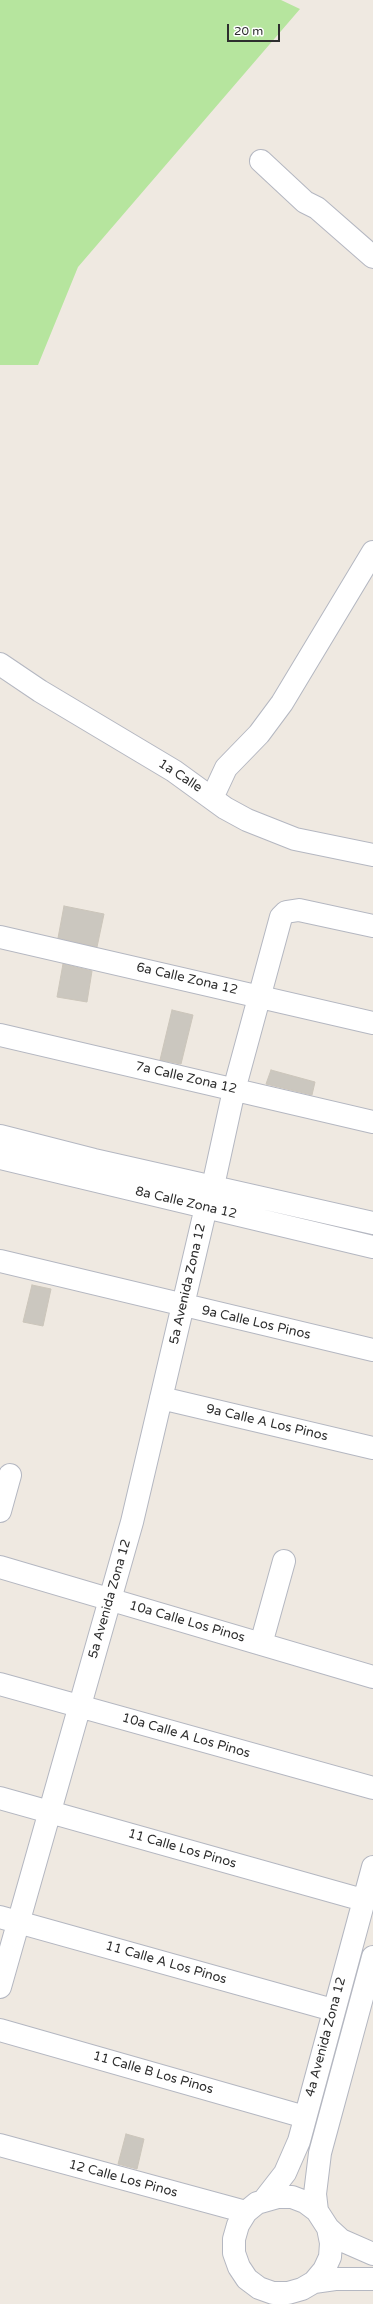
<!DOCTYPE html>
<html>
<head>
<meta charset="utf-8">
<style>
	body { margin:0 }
	#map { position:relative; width:373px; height:2304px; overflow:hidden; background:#efe9e1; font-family:"Varela Round",sans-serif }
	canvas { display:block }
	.scale { position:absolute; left:227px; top:24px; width:53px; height:18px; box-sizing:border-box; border:2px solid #2e2e2e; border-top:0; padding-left:5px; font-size:12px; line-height:14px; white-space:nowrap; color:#2e2e2e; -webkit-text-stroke:3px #fff; paint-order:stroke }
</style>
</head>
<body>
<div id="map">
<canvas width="373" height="2304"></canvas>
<div class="scale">20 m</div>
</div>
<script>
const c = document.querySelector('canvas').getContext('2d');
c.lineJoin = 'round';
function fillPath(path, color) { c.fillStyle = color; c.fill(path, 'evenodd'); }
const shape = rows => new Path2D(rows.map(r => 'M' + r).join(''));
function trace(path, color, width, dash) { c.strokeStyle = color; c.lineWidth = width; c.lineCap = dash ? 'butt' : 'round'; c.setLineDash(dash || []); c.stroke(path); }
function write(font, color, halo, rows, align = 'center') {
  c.font = font + ' "Varela Round",sans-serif'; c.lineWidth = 3.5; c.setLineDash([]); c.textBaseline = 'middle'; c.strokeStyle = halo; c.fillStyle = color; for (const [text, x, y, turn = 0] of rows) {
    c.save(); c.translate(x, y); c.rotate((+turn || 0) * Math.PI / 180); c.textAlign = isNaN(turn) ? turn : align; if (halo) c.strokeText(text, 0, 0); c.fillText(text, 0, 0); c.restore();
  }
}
const green = shape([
	[0,0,281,0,300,9,78,267,38,365,0,365]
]);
const building = shape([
	[64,906,104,914,97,947,58,938,64,906],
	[63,964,92,971,87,1002,57,997,63,964],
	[172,1010,193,1015,181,1064,160,1060,172,1010],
	[271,1070,315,1082,312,1095,266,1084,271,1070],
	[32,1285,51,1289,43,1326,23,1322,32,1285],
	[126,2134,144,2139,137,2169,118,2164,126,2134]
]);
const minor = shape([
	[261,161,305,202,317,208,373,257],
	[0,664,40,691,174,771,225,808,247,820,295,839,373,855],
	[212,798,226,768,259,734,282,703,373,552],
	[0,937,373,1023],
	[0,1035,373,1122],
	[0,1136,94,1160,373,1223],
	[0,1158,373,1247],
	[213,1186,234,1090,281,917,286,912,299,910,373,926],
	[0,1261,373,1350],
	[161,1398,373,1448],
	[0,1511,10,1475],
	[0,1567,373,1677],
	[261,1644,284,1561],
	[0,1684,373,1788],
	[0,1798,363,1900],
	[0,1917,333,2010],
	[0,1987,132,1522,206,1207],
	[0,2030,305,2117],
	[0,2145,246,2212],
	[264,2200,285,2173,299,2141,373,1867],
	[317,2211,315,2194,320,2153,373,1957],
	[328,2228,331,2243,330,2257,324,2270,314,2282,302,2289,288,2293,273,2293,259,2288,247,2279,239,2267,234,2253,234,2239,238,2225,246,2212,257,2203,278,2197,292,2197,305,2202,317,2211,328,2228,341,2240,373,2254],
	[314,2282,335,2279,373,2279]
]);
const streetNames = [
	["1a Calle",180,776,33],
	["6a Calle Zona 12",187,979,13],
	["7a Calle Zona 12",186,1078,13],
	["8a Calle Zona 12",186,1203,13],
	["5a Avenida Zona 12",188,1284,-77],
	["9a Calle Los Pinos",256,1323,13],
	["9a Calle A Los Pinos",267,1423,13],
	["5a Avenida Zona 12",110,1599,-74],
	["10a Calle Los Pinos",187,1622,16],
	["10a Calle A Los Pinos",186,1736,16],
	["11 Calle Los Pinos",182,1849,16],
	["11 Calle A Los Pinos",166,1963,16],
	["4a Avenida Zona 12",326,2037,-75],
	["11 Calle B Los Pinos",153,2073,16],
	["12 Calle Los Pinos",123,2179,15]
];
fillPath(green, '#b6e59e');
fillPath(building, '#cbc7bf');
trace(building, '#cbc5ba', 1);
trace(minor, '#b4b7c1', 24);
trace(minor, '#fff', 22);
write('13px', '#2e2e2e', '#fff', streetNames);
</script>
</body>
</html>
